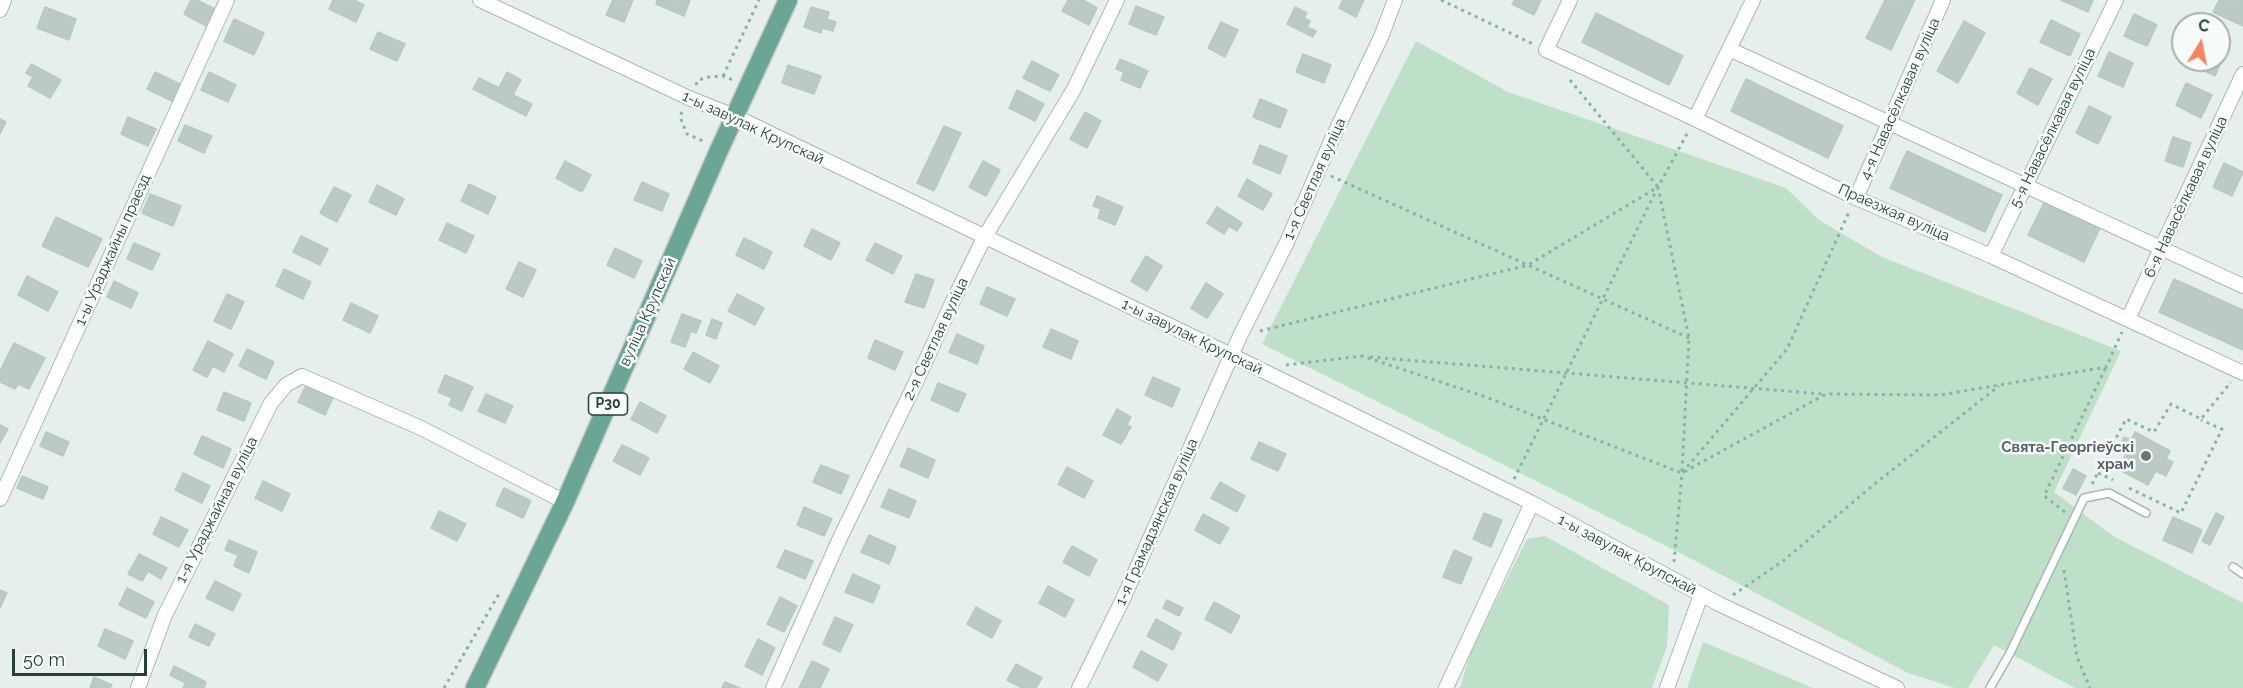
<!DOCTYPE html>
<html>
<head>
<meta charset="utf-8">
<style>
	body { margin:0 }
	#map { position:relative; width:2243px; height:688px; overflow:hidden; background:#e6efeb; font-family:Raleway,sans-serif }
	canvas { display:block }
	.north { position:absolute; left:2171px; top:12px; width:60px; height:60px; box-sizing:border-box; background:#f7fbf9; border:2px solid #a3b1ad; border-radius:50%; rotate:10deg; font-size:16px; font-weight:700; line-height:24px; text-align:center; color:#24423a }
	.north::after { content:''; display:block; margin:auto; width:21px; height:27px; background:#f4845f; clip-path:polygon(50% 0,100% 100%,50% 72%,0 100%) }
	.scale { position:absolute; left:12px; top:649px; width:135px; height:27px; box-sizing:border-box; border:3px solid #24423a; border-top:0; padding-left:8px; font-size:18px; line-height:21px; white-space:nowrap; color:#24423a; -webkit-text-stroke:4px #f7fbf9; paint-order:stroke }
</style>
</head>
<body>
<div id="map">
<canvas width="2243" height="688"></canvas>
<div class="north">С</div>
<div class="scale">50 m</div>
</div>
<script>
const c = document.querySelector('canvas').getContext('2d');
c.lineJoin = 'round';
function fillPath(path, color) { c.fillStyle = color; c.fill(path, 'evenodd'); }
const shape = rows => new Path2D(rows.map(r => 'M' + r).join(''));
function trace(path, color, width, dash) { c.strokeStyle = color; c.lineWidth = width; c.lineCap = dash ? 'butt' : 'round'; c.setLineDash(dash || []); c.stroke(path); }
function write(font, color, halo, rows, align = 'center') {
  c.font = font + ' Raleway,sans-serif'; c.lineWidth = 5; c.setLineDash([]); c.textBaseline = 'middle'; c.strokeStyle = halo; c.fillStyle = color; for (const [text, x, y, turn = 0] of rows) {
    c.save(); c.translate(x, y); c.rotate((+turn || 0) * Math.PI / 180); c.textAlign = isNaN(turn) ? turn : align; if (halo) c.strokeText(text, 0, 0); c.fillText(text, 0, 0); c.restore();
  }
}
const green = shape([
	[1416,41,1508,92,1786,188,1819,220,1882,257,2121,351,2054,492,2113,536,2243,603,2243,688,2075,688,1994,645,1968,688,1955,688,1908,673,1682,554,1262,344],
	[1545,536,1669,605,1667,646,1652,688,1460,688,1471,651,1527,539],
	[1703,642,1813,688,1687,688]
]);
const building = shape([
	[191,0,197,0,219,11,210,28,184,14,191,0],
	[333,0,354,0,364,5,356,22,329,9,333,0],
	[613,0,633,0,624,22,606,15,613,0],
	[657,0,690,0,684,16,656,4,657,0],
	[1068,0,1083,0,1097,8,1089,25,1062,11,1068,0],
	[1343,0,1364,0,1356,17,1339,8,1343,0],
	[1515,0,1541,0,1534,15,1512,4,1515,0],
	[1885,0,1915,0,1891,50,1866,38,1885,0],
	[2061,0,2093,0,2088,12,2061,0],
	[2219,0,2243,0,2243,26,2213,12,2219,0],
	[1136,6,1164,17,1156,35,1129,24,1136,6],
	[45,7,76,19,69,40,37,28,45,7],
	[811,7,829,12,827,19,836,22,833,31,822,28,821,33,804,27,811,7],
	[1295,7,1307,13,1304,18,1310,21,1307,27,1316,31,1313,37,1287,24,1295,7],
	[1596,13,1683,56,1669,85,1582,42,1596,13],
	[2134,14,2157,25,2147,46,2124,36,2134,14],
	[234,19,264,33,254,55,224,41,234,19],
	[2051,20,2080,34,2070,56,2040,42,2051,20],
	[1964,21,1985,33,1958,83,1937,71,1964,21],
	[1221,22,1238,30,1225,57,1208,48,1221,22],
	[378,32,405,44,397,61,370,49,378,32],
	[2219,48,2226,52,2215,76,2188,63,2189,60,2219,60,2219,48],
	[2109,52,2133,63,2123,87,2098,76,2109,52],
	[1303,54,1331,65,1324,83,1296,72,1303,54],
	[1120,59,1148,71,1140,88,1121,80,1124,72,1116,69,1120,59],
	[1032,61,1059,75,1050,91,1023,78,1032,61],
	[31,64,61,80,50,98,28,86,33,77,26,73,31,64],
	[788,65,821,76,814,94,782,83,788,65],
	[2030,68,2052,79,2038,105,2017,93,2030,68],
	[155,72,182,85,174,102,147,89,155,72],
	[209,72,236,85,228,102,201,90,209,72],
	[507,72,521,80,513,95,532,104,526,116,473,89,479,78,499,88,507,72],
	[1746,79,1843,126,1828,158,1731,111,1746,79],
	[2186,83,2212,95,2201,118,2176,105,2186,83],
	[1017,90,1044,104,1035,121,1009,108,1017,90],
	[1260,99,1287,110,1280,128,1253,117,1260,99],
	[2089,106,2111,117,2098,144,2076,133,2089,106],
	[1085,112,1101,121,1087,148,1070,139,1085,112],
	[128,117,156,129,148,146,121,134,128,117],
	[0,119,6,122,0,134,0,119],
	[185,125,212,136,204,153,178,141,185,125],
	[944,126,961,133,934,191,917,183,944,126],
	[2173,137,2191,143,2183,167,2165,161,2173,137],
	[1260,145,1287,156,1280,174,1253,163,1260,145],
	[1907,151,2002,195,1985,232,1890,188,1907,151],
	[565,161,591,175,582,192,556,178,565,161],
	[983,161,1000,170,986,196,969,187,983,161],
	[2224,163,2243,172,2232,196,2213,187,2224,163],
	[1247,179,1272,194,1263,210,1238,196,1247,179],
	[642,182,669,194,662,211,634,200,642,182],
	[469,184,496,197,488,214,461,201,469,184],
	[377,185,404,199,396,215,369,202,377,185],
	[334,187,351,195,337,222,320,213,334,187],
	[150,194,181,206,173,226,142,213,150,194],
	[1097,196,1123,207,1115,225,1098,218,1101,209,1093,206,1097,196],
	[2045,201,2100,228,2084,262,2028,235,2045,201],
	[1217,207,1242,223,1237,231,1229,226,1224,234,1207,223,1217,207],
	[56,217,102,239,88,267,42,246,56,217],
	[447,223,474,236,466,253,439,240,447,223],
	[812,229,840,243,831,260,804,246,812,229],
	[301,236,328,249,320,265,293,252,301,236],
	[744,238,772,252,764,269,736,255,744,238],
	[134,243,160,254,152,270,127,259,134,243],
	[875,243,902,256,893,274,866,260,875,243],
	[615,248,642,261,634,278,607,265,615,248],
	[1146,256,1162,266,1147,291,1131,281,1146,256],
	[519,262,536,270,523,297,506,289,519,262],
	[284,269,311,282,303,299,276,286,284,269],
	[916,274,934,280,924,308,905,302,916,274],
	[27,276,58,292,48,311,18,295,27,276],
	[2174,279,2243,310,2243,350,2159,312,2174,279],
	[114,281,138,293,131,308,107,297,114,281],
	[1206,283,1223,294,1207,318,1191,308,1206,283],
	[987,287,1015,299,1007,316,980,304,987,287],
	[227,294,244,302,231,329,214,321,227,294],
	[737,294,764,308,755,325,728,311,737,294],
	[351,303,378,316,370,333,343,320,351,303],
	[682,314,701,321,696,333,691,331,685,347,671,342,682,314],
	[712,319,722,323,716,339,706,335,712,319],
	[1051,329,1078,341,1071,359,1043,347,1051,329],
	[957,334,984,346,977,364,949,352,957,334],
	[875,340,903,352,895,370,868,358,875,340],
	[208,341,233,354,224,372,213,366,207,377,193,370,208,341],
	[14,343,45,358,29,389,18,384,15,389,0,382,0,371,14,343],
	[247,349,274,362,266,379,239,366,247,349],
	[693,352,719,366,710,383,684,369,693,352],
	[445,375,473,387,462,411,449,405,452,398,438,392,445,375],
	[1153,377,1180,389,1172,407,1145,395,1153,377],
	[938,383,966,394,958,412,931,400,938,383],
	[306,385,333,398,325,415,298,402,306,385],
	[224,392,251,403,244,421,217,410,224,392],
	[486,394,513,406,505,423,478,411,486,394],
	[640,402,666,416,657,433,631,419,640,402],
	[1117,409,1131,417,1127,425,1131,427,1121,444,1103,435,1117,409],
	[0,425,8,429,0,443,0,425],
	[46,432,69,442,63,456,40,446,46,432],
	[2135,432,2170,451,2166,459,2173,462,2166,476,2156,471,2148,485,2118,469,2126,454,2118,450,2124,437,2131,440,2135,432],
	[202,436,231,449,223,468,194,454,202,436],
	[1259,442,1286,454,1278,471,1251,459,1259,442],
	[622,445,649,458,640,475,613,461,622,445],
	[908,448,935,460,928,478,900,466,908,448],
	[821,465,849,476,841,494,813,482,821,465],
	[1067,467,1093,481,1084,498,1058,484,1067,467],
	[2073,469,2086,476,2076,495,2063,488,2073,469],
	[183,473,210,486,202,503,175,490,183,473],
	[22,476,48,487,43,499,17,488,22,476],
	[263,481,290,494,282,511,255,498,263,481],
	[1220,482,1245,496,1237,512,1211,498,1220,482],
	[504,488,531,501,523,518,496,505,504,488],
	[889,489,916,501,909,518,881,507,889,489],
	[804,507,832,519,824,536,797,525,804,507],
	[439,511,466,524,457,541,431,528,439,511],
	[1484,513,1502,520,1491,547,1473,539,1484,513],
	[2216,513,2224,517,2210,545,2202,541,2216,513],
	[1203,514,1229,528,1220,544,1195,530,1203,514],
	[161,517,188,530,179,547,153,534,161,517],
	[2173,517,2202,530,2192,553,2163,540,2173,517],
	[869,535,896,547,889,564,861,552,869,535],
	[229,540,257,552,249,573,234,566,238,555,225,550,229,540],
	[1072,546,1097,560,1089,576,1063,562,1072,546],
	[785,550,813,561,805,579,777,567,785,550],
	[1454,550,1472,558,1461,584,1443,577,1454,550],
	[139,554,167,568,161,579,148,571,142,581,128,574,139,554],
	[853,574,880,586,873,603,845,592,853,574],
	[215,581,241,594,233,611,206,598,215,581],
	[1048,586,1074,600,1065,617,1039,603,1048,586],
	[127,588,154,602,146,618,119,605,127,588],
	[0,590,7,593,0,608,0,590],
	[780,597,797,606,784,632,767,624,780,597],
	[1167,600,1183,608,1179,616,1163,608,1167,600],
	[1214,602,1240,616,1231,633,1205,619,1214,602],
	[976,607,1001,621,992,638,967,624,976,607],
	[835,617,853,625,840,652,823,644,835,617],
	[1156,619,1181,633,1173,650,1147,636,1156,619],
	[195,624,215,634,209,646,189,637,195,624],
	[105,629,133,641,125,659,98,646,105,629],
	[758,639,775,648,762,675,745,666,758,639],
	[1141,651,1167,665,1158,681,1133,667,1141,651],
	[812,661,829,669,820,688,799,688,812,661],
	[1016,664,1042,678,1036,688,1022,688,1007,680,1016,664],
	[174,666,206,682,204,688,183,688,186,683,170,675,174,666],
	[94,677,112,685,110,688,90,688,94,677],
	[725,682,740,688,722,688,725,682]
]);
const path = shape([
	[1441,0,1533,44],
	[723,76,759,0],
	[1570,80,1658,187],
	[696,85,698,80,709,77,723,76,733,80],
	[682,112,680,117,687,134,703,141],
	[1331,176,1689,338],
	[1260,331,1528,265,1658,187],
	[1370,357,1823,394],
	[1286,365,1362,356,1486,397,1682,473,1826,394,1941,395,2106,367,2122,332],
	[1682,471,1689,338,1658,187,1688,132],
	[2098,473,2113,480],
	[1514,479,1657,189],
	[2092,484,2126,419,2154,432,2171,404,2201,419,2231,382],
	[2129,488,2181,513,2222,429,2201,420],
	[2065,512,2044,496,2106,367],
	[1674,562,1682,473,1787,349,1850,210],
	[2064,570,2077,657,2090,688],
	[1733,595,1783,561,1877,482,1999,386],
	[444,688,499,594]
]);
const service = shape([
	[2233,567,2243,574],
	[1990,688,2010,653,2084,498,2109,493,2146,513]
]);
const minor = shape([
	[480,0,689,98,734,116,1231,355,1532,503,1719,604,1897,688],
	[1570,0,1546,50,1695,119,1856,198,1991,256,2243,373],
	[0,10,4,0],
	[1729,49,2243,286],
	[1695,119,1753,0],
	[1856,198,1943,0],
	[1991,256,2116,0],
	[2128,319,2243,74],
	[0,499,227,0],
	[138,688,165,615,271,403,286,385,302,376,421,428,565,502],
	[773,688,840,538,915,384,953,301,984,238,1073,91,1117,0],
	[1079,688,1123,599,1240,336,1287,242,1332,139,1381,37,1395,0],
	[1446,688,1532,503],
	[1667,688,1701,595]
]);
const primary = shape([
	[475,688,565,502,720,148,788,0]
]);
const markers = [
	[2146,456,6,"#6b7280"]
];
const shields = [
	[608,404,39]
];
const shieldNames = [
	["Р30",608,404]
];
const streetNames = [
	["4-я Навасёлкавая вуліца",1900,99,-66],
	["1-ы завулак Крупскай",753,128,25],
	["5-я Навасёлкавая вуліца",2053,128,-64],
	["1-я Светлая вуліца",1315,179,-66],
	["6-я Навасёлкавая вуліца",2186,197,-65],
	["Праезжая вуліца",1894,213,24],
	["1-ы Ураджайны праезд",113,250,-66],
	["вуліца Крупскай",648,312,-66],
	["1-ы завулак Крупскай",1192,337,26],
	["2-я Светлая вуліца",936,339,-65],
	["1-я Ураджайная вуліца",217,510,-63],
	["1-я Грамадзянская вуліца",1157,522,-66],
	["1-ы завулак Крупскай",1627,555,28]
];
const worshipNames = [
	["Свята-Георгіеўскі",2134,447],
	["храм",2134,464]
];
fillPath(green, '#bfe0c8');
fillPath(building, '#bbcac4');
trace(building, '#b8c9c2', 1.5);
trace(service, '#a8b8b2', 10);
trace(minor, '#a8b8b2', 16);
trace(primary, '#c2cac8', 21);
trace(path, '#86b3a5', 3, [3, 4.5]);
trace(service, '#fff', 7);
trace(minor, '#fff', 14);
trace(primary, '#6aa596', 18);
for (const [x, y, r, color] of markers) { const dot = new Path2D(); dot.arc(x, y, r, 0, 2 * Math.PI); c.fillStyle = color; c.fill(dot); trace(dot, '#f7fbf9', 2); }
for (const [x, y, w] of shields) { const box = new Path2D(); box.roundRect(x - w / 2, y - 11, w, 22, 4.5); c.fillStyle = '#f7fbf9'; c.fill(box); trace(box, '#24423a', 1.5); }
write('bold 14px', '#24423a', null, shieldNames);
write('15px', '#24423a', '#f7fbf9', streetNames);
write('bold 15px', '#5b616d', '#f7fbf9', worshipNames, 'right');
</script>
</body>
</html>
